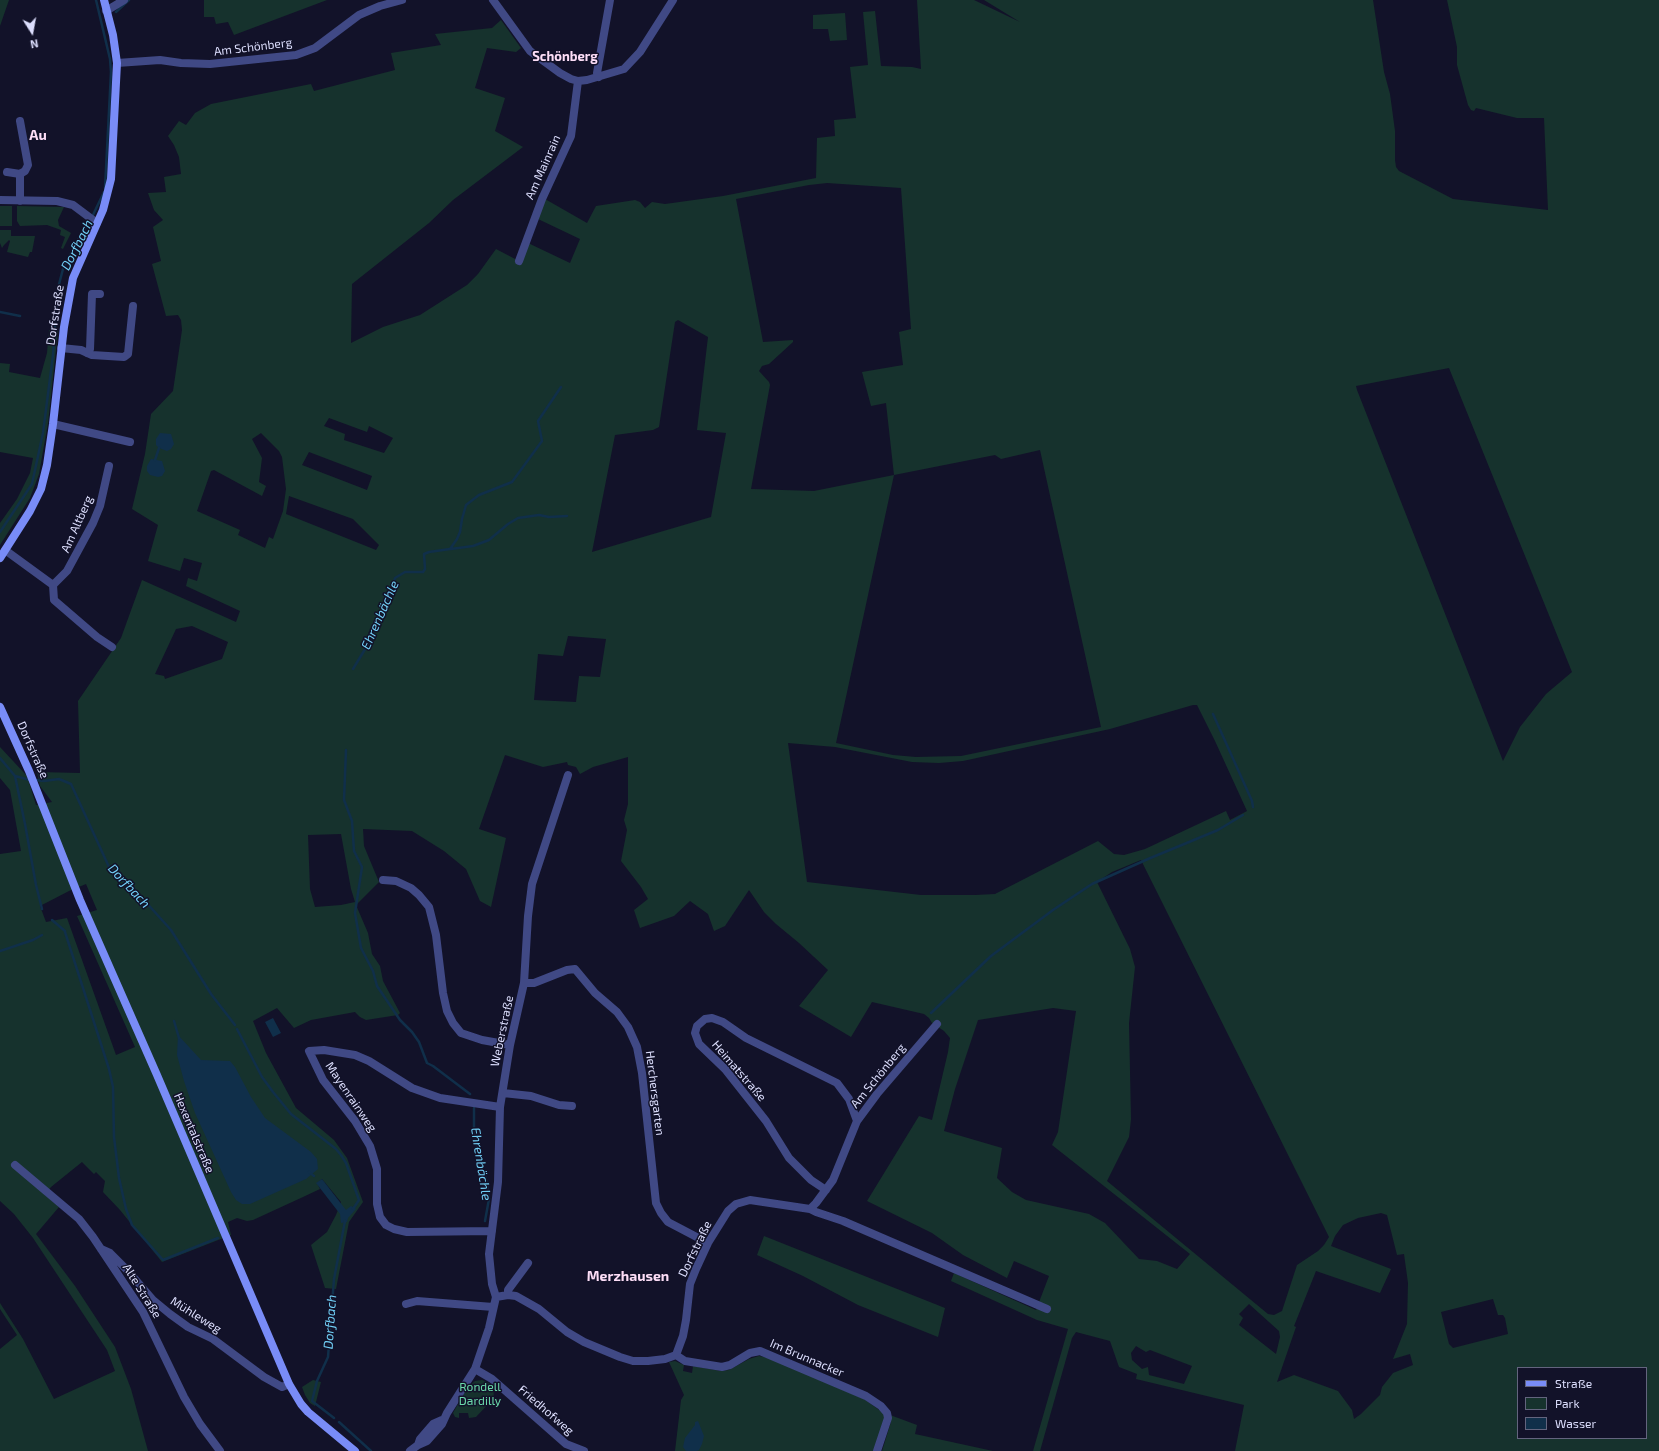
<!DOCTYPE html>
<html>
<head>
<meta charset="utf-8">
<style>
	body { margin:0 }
	#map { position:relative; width:1659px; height:1451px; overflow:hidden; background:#121229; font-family:"Exo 2",sans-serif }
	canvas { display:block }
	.legend { position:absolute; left:1517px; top:1367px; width:130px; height:72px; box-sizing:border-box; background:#121229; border:1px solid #63647e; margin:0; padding:5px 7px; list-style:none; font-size:12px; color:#dcdefd }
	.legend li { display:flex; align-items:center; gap:8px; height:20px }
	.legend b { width:20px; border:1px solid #63647e }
	.north { position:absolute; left:12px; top:12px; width:40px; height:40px; -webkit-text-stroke:3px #121229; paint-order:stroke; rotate:169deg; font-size:11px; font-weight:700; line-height:16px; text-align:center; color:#dcdefd }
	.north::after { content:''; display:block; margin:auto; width:14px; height:18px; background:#dcdefd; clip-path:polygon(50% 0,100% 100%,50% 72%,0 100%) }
</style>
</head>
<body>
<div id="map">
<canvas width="1659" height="1451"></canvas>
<ul class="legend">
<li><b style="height:5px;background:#798cf7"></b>Straße</li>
<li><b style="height:11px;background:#16322d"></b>Park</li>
<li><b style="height:11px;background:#102f4a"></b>Wasser</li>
</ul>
<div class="north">N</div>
</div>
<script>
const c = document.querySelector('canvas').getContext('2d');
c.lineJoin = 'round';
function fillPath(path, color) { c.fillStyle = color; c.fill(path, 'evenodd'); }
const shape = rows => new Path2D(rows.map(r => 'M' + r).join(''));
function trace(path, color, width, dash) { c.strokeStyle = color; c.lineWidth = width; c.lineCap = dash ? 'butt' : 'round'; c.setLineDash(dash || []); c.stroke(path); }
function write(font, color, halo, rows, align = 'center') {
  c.font = font + ' "Exo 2",sans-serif'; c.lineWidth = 3; c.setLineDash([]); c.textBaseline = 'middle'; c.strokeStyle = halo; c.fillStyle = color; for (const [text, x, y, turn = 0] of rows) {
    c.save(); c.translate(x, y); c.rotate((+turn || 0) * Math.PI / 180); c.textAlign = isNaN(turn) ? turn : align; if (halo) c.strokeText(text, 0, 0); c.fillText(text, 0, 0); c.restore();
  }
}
const green = shape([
	[0,0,9,0,0,26],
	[204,0,327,0,234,35,228,22,216,24,214,17,204,17],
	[917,0,974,0,1020,22,984,0,1373,0,1384,72,1390,94,1395,131,1395,160,1396,167,1399,171,1453,199,1548,210,1544,118,1517,118,1476,108,1474,111,1471,110,1468,105,1457,65,1457,47,1447,0,1659,0,1659,1451,1242,1451,1244,1446,1242,1451,1235,1451,1244,1405,1136,1379,1137,1374,1119,1367,1110,1341,1076,1332,1072,1338,1040,1451,1033,1451,1068,1329,1037,1320,951,1281,954,1273,1036,1310,1049,1276,1014,1261,1007,1278,963,1255,932,1233,867,1201,919,1116,932,1120,948,1052,950,1038,944,1031,932,1023,929,1018,924,1014,872,1002,851,1037,799,1006,828,970,799,943,776,924,764,912,749,890,725,926,714,931,708,914,690,901,674,916,640,928,634,910,648,899,641,887,621,861,627,830,624,820,628,804,628,757,593,767,580,774,576,767,568,765,567,762,543,767,505,755,479,829,506,838,491,907,480,901,466,869,444,851,412,831,363,829,364,846,379,882,356,905,368,933,372,954,380,966,383,981,400,1013,398,1015,366,1020,360,1017,355,1012,311,1020,294,1028,277,1008,253,1021,266,1053,296,1108,334,1140,347,1158,363,1202,349,1222,336,1289,325,1288,311,1245,327,1232,336,1215,341,1202,322,1179,317,1183,320,1189,303,1197,253,1220,247,1221,237,1218,228,1222,231,1235,162,1262,120,1210,103,1192,105,1181,96,1172,94,1174,82,1162,51,1187,45,1195,59,1207,36,1234,75,1286,115,1347,131,1389,148,1451,0,1451,0,1349,17,1335,0,1309,0,1303,23,1339,54,1399,115,1371,107,1350,33,1238,14,1214,0,1201,0,854,21,851,10,790,0,778,0,747,27,776,36,805,52,802,40,786,37,772,80,773,78,701,121,638,142,580,236,622,240,611,186,586,188,578,197,581,202,563,184,558,180,571,148,561,158,525,132,509,145,454,151,414,173,391,182,330,181,320,178,315,166,316,152,264,161,261,153,227,163,220,154,210,148,193,166,192,164,177,181,174,179,157,174,145,168,136,179,121,186,125,195,113,211,104,311,84,314,91,395,70,391,53,441,45,435,34,492,28,501,20,521,48,516,52,487,48,475,88,505,98,495,131,523,147,453,200,429,223,352,284,351,343,383,327,420,315,467,285,478,274,496,249,519,261,528,243,570,263,580,239,538,219,545,199,587,223,596,206,635,200,640,202,645,208,652,202,665,204,723,196,816,178,817,138,835,136,834,120,856,118,850,67,868,65,863,12,875,11,881,66,912,67,921,69],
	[827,183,901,188,911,329,899,332,903,365,862,372,871,406,886,403,894,475,814,491,751,489,770,385,769,382,759,371,762,366,769,364,793,342,793,340,763,342,736,199,809,185],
	[678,320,708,337,697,430,726,433,711,517,592,552,615,435,653,430,659,427,675,322],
	[1449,368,1572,672,1546,694,1520,727,1503,761,1357,390,1356,386],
	[329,418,367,432,369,426,393,438,384,453,344,440,345,434,324,426],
	[261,433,279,451,282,457,286,489,283,511,273,539,269,537,265,548,238,535,240,530,197,511,211,471,214,470,262,496,266,486,259,482,262,458,252,439],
	[1040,450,1101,727,961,756,916,757,893,755,836,743,894,475,995,455,1001,459],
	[309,452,372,476,367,490,302,465],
	[289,496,353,519,379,545,376,550,286,514],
	[192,626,228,642,222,659,165,679,164,676,155,674,176,629],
	[568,636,606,639,600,677,579,676,576,702,534,700,538,654,563,656],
	[1193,705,1197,705,1215,741,1247,811,1230,820,1226,811,1145,849,1124,855,1114,854,1098,841,995,894,975,895,921,895,807,882,788,743,835,747,912,762,939,763,963,761,1110,729],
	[341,834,351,889,355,902,341,905,315,907,310,889,308,835],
	[1141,860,1329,1237,1324,1245,1318,1251,1297,1265,1282,1311,1274,1315,1268,1314,1107,1181,1129,1137,1131,1119,1129,1023,1135,967,1130,949,1097,882,1112,872],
	[86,884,97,910,77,916,135,1047,116,1055,67,918,46,922,40,906,69,891],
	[1053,1008,1076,1011,1058,1132,1052,1145,1190,1254,1177,1269,1157,1261,1139,1259,1105,1223,1089,1214,1026,1200,1012,1192,997,1178,1002,1148,944,1131,955,1089,978,1020],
	[1381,1213,1387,1215,1397,1255,1404,1254,1408,1283,1407,1324,1393,1359,1410,1354,1413,1365,1393,1373,1382,1387,1380,1395,1361,1414,1354,1419,1352,1410,1338,1391,1294,1375,1277,1382,1296,1327,1294,1326,1316,1271,1380,1293,1391,1269,1331,1246,1335,1236,1343,1225,1358,1218],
	[1493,1299,1498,1315,1503,1315,1505,1318,1508,1334,1453,1348,1449,1344,1441,1312],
	[1249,1304,1279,1331,1280,1337,1276,1354,1239,1325,1243,1318,1239,1314],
	[1136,1346,1146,1352,1150,1350,1192,1366,1184,1384,1149,1375,1148,1367,1142,1369,1132,1360,1131,1353],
	[1518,1368,1646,1368,1646,1438,1518,1438],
	[845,13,847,40,830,41,828,29,813,29,813,15],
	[0,206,12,206,12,226,0,226],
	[17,206,64,207,58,220,59,226,71,233,63,249,61,248,65,237,60,235,61,230,47,225,20,226,17,221],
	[0,230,11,230,11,236,35,236,32,252,30,252,28,257,7,252,10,241,9,240,4,245,2,248,0,243],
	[49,330,58,331,48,423,39,474,30,498,0,545,0,523,17,499,30,473,33,458,0,452,0,363,10,364,9,372,40,378,47,353],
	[764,1236,945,1308,938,1337,858,1305,803,1276,757,1255],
	[759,1356,769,1358,864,1399,882,1412,917,1425,915,1434,993,1451,882,1451,891,1422,884,1420,874,1451,675,1451,681,1400,684,1395,669,1362,675,1361,684,1365,683,1371,692,1373,693,1366,721,1371,729,1370,749,1359],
	[313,1380,321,1382,315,1406,310,1403,305,1395,302,1387],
	[482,1380,489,1383,493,1387,494,1398,476,1417,469,1418,468,1413,459,1413,459,1418,455,1417,453,1413,467,1388,475,1381]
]);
const water = shape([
	[160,433,171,434,174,444,171,449,167,451,159,448,156,445,156,439],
	[151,459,162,461,165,471,162,476,158,477,150,475,147,471,147,466],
	[273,1018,281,1033,273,1037,265,1022],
	[178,1035,201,1060,230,1061,235,1067,251,1097,265,1118,311,1152,317,1159,318,1169,306,1179,250,1204,242,1204,236,1200,231,1192,195,1113,184,1081,177,1055],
	[322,1179,346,1210,351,1206,356,1209,348,1218,347,1222,341,1223,340,1214,316,1183],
	[698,1421,704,1436,702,1444,699,1450,697,1451,686,1451,683,1447,685,1438,695,1425,695,1422]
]);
const stream = shape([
	[96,0,110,59,111,72,105,188],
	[116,12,129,0],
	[0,312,20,316],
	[155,460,159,448],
	[0,532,32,484,43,433,53,355,58,288,63,269,76,243,92,217,104,192],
	[451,549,473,546,489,540,508,524,518,518,539,515,549,517,567,516],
	[353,669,370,641,378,618,389,598,395,578,405,572,423,572,425,569,424,554,429,552,450,549,457,539,460,532,462,519,466,505,479,495,512,482,542,441,538,421,561,387],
	[1213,714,1252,801,1253,807],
	[346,750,344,800,352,821,354,851,362,867,355,913,361,948,373,971,377,986,400,1020,412,1032,419,1042,427,1063,433,1066,470,1094],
	[0,758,15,776,30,780],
	[15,776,25,824,36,885,42,909],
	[35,780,44,781,59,779,71,784,109,867,143,899,171,930,211,994,235,1025],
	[52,920,65,931],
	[65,932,109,1069,113,1087,114,1137,119,1178,126,1209,132,1225,163,1260,218,1238],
	[0,951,33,940,42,935],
	[931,1013,991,956,1053,910,1092,884,1148,859,1218,830,1243,815],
	[174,1021,179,1038],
	[237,1029,262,1077,273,1092,291,1114,336,1149,341,1155,346,1163,359,1200,353,1209],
	[474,1108,474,1132,480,1159,487,1183,489,1199,485,1221],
	[309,1172,314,1176],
	[334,1418,312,1401,317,1381,328,1357,334,1279,345,1221],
	[339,1422,371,1451]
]);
const minor = shape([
	[493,0,530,51,560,73,571,79,578,81,587,80,624,69,640,52,673,0],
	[106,11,124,0],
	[117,63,160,60,181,63,210,64,296,55,315,48,359,15,380,6,402,0],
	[599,77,597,73,610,0],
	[7,172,20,174],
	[0,200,57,201,73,205,97,223],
	[20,201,20,174,25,171,28,165,20,121],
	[519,261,542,199,571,136,578,81],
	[61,348,81,350,92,355,124,357,128,354,133,306],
	[87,353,90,349,92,294,100,294],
	[53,424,130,442],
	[5,550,53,585,54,600,97,637,112,647],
	[53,585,67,571,93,523,100,506,109,466],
	[383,880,396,881,411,888,419,895,429,907,436,935,443,993,447,1011,453,1023,461,1033,482,1040,510,1045],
	[524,983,534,983,567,970,575,969,595,993,617,1012,628,1027,637,1047,642,1073,656,1203,661,1213,668,1222,708,1243],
	[503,1093,531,1096,559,1105,572,1106],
	[15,1165,79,1219,93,1237,143,1312,184,1397,200,1424,220,1451],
	[826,1190,811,1180,789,1158,766,1121,725,1069,699,1044,695,1033,697,1026,705,1019,712,1018,723,1022,746,1038,837,1083,849,1099,857,1121],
	[810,1209,816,1203,833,1180,857,1121,877,1094,937,1024],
	[492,1231,407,1232,394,1229,386,1225,380,1217,377,1204,377,1169,370,1146,355,1121,323,1080,309,1051,324,1050,355,1055,369,1061,412,1088,440,1098,500,1107],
	[101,1249,110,1253,128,1271,153,1300,170,1314,188,1327,213,1339,264,1377,282,1387,289,1384],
	[508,1295,508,1290,528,1263],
	[496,1297,508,1295,516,1296,539,1309,567,1332,584,1342,620,1357,633,1361,648,1361,665,1359,676,1355,683,1336,686,1320,690,1284,696,1269,708,1243,728,1211,736,1204,750,1200,810,1209,816,1212,843,1221,1047,1309],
	[496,1297,492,1284,489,1254,498,1182,500,1107,510,1045,524,983,528,916,532,884,568,775],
	[406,1304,417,1301,493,1307],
	[676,1355,685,1361,722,1367,730,1365,750,1353,760,1351,866,1396,881,1406,887,1413,888,1418,877,1451],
	[475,1369,492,1379,566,1444,584,1451],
	[418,1445,420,1439,433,1424,442,1420],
	[410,1451,418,1445,427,1441,442,1424,447,1413,475,1369,489,1328,496,1297]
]);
const secondary = shape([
	[0,558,30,511,41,489,47,465,53,424,64,327,73,278,103,210,111,179,117,63,113,35,104,0],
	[0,707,29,771,80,900,157,1075,289,1384,301,1404,308,1412,355,1451]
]);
const streetNames = [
	["Am Schönberg",253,47,-7],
	["Am Mainrain",543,167,-66],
	["Dorfstraße",55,315,-81],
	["Am Altberg",77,524,-66],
	["Dorfstraße",33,750,66],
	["Weberstraße",502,1031,-78],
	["Heimatstraße",739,1071,49],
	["Am Schönberg",878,1076,-51],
	["Herchersgarten",655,1093,83],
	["Mayenrainweg",351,1097,56],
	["Hexentalstraße",194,1133,67],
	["Dorfstraße",695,1249,-64],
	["Alte Straße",142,1291,58],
	["Mühleweg",196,1315,32],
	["Im Brunnacker",807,1358,23],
	["Friedhofweg",546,1410,41]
];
const parkNames = [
	["Rondell",480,1387],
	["Dardilly",480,1401]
];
const neighbourhoodNames = [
	["Schönberg",565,57]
];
const waterNames = [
	["Dorfbach",77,245,-63],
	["Ehrenbächle",380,615,-66],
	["Dorfbach",129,886,47],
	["Ehrenbächle",481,1164,81],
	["Dorfbach",330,1322,-86]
];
const quarterNames = [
	["Au",38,135],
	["Merzhausen",628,1276]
];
fillPath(green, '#16322d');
fillPath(water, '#102f4a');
trace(stream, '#102f4a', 2.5);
trace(minor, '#404985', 8);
trace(secondary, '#798cf7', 8);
write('12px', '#dcdefd', '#121229', streetNames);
write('12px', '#6bdaab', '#121229', parkNames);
write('bold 13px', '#fddef7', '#121229', neighbourhoodNames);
write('italic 13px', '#71cff6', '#121229', waterNames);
write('bold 14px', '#fddef7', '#121229', quarterNames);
</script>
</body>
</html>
